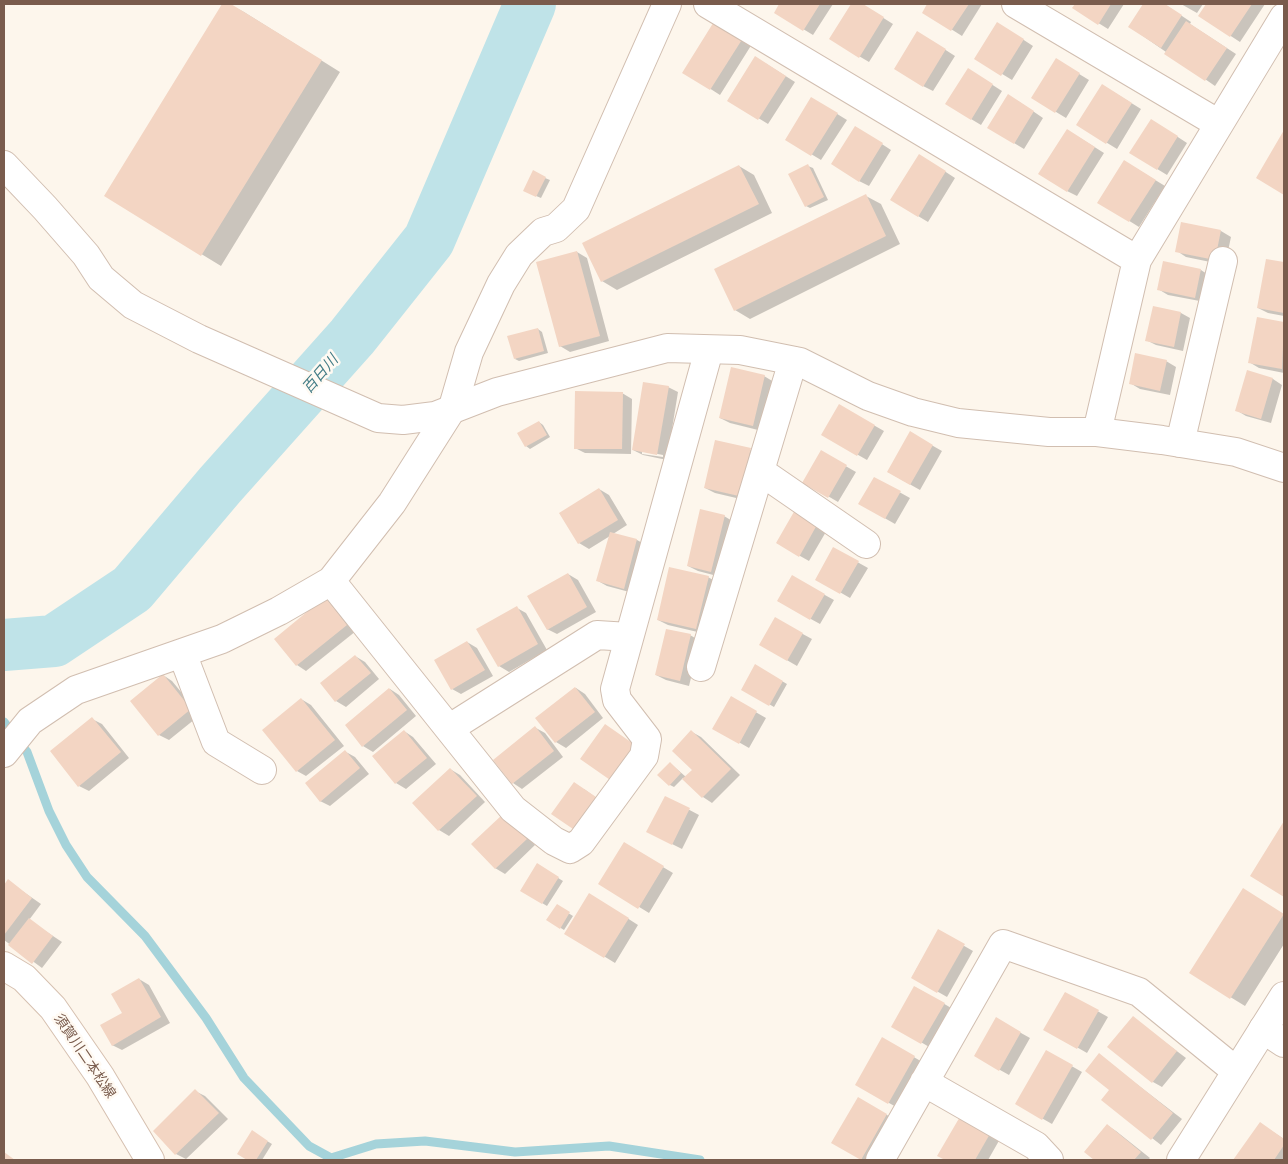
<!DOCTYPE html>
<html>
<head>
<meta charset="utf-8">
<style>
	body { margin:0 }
	#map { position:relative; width:1288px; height:1164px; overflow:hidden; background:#fdf6ec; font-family:"Exo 2",sans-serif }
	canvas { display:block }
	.frame { position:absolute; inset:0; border:5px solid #7a5c4d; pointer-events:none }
</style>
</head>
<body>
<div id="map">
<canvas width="1288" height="1164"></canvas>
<div class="frame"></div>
</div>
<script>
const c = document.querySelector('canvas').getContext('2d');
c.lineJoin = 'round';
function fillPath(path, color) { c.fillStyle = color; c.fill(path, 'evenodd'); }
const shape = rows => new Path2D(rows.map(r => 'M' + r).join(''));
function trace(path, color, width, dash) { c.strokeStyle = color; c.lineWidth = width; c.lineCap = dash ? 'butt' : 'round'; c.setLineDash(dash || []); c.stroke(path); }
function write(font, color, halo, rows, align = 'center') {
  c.font = font + ' "Exo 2","Noto Sans JP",sans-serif'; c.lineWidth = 5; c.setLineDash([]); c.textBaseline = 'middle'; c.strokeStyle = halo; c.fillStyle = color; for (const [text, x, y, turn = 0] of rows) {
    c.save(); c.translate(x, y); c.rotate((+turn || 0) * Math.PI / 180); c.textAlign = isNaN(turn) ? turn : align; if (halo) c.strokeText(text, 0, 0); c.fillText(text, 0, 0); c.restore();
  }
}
const shadow = shape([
	[224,4,229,4,244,12,340,72,221,266,106,196],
	[781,4,833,4,813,35,775,12],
	[852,4,861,4,893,24,869,62,830,39],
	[929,4,982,4,962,36,924,12],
	[1077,4,1124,4,1108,29,1074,8],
	[1145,4,1164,4,1191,22,1190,24,1236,54,1215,86,1130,27],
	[1181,4,1203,4,1197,13],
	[1207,4,1265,4,1240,42,1200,16],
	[716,22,752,44,720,95,684,72],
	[1007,29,1033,46,1012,80,976,58],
	[927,38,955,56,933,91,923,86],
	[765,63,795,82,768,124,729,100],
	[1066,66,1089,80,1066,118,1033,98],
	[977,75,1002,91,981,125,971,119],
	[1112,91,1141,109,1117,149,1078,125],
	[1018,101,1043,118,1024,149,1014,143],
	[821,104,847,120,821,160,786,139],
	[1161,126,1187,143,1167,175,1131,153],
	[1284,132,1284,193,1258,178],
	[865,133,891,150,869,186,859,181],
	[1077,136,1104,153,1077,196,1067,191],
	[929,161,955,178,928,222,918,216],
	[739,166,754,175,772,213,617,290,602,281],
	[808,166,813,168,828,200,810,208,806,206],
	[1134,167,1165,186,1139,227,1099,202],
	[545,178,550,180,541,198,529,193],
	[866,196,881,204,900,244,750,319,735,310],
	[1182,223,1221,231,1231,237,1225,265,1186,257,1177,251],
	[577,252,587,258,609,341,570,352,560,346],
	[1267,261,1284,264,1284,316,1268,313,1258,308],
	[1201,270,1210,276,1205,302,1168,295,1158,289],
	[1154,307,1181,313,1190,318,1183,351,1156,345,1146,340],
	[1258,319,1284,324,1284,373,1259,368,1249,362],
	[538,329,542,332,548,353,519,361,515,359],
	[1166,361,1176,367,1170,395,1140,389,1130,383],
	[1248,372,1273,379,1282,385,1271,423,1246,416,1236,410],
	[764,376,774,382,762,431,730,423,720,418],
	[668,387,678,392,667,460,643,455,633,450],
	[642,451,663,455,663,457,642,454],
	[622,393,632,399,631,454,585,453,575,448],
	[840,406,884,431,867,460,823,435],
	[539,422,543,425,550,437,530,449,526,446],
	[910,433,942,451,920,490,888,472],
	[750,450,760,455,749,501,715,493,705,488],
	[821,452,856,472,838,502,804,482],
	[874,478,910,498,895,524,860,504],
	[599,489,609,495,627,525,613,534,637,540,646,545,633,593,607,586,598,581,610,536,589,549,579,543,561,513],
	[795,512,827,530,809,561,777,543],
	[724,516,734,522,721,577,698,571,688,566],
	[834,549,868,568,850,598,817,579],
	[568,574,578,580,596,612,557,634,547,629],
	[708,577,718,583,706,634,668,625,658,620],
	[792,577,834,600,820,624,778,601],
	[326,599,335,604,356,631,306,671,297,665,276,640],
	[517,608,526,613,547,650,509,672,499,666],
	[775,619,812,639,797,666,761,645],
	[690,635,700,641,689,686,666,680,656,675],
	[467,642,477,648,493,676,461,694,452,689],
	[355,656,365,662,379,679,346,707,336,701,322,684],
	[756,666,787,684,774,707,743,689],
	[163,675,172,681,200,715,169,740,159,735],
	[576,688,585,694,603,718,566,748,556,742,537,718],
	[390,689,399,695,416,716,373,752,363,746],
	[731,698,766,718,749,748,714,728],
	[301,699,311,705,344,746,306,776,297,771],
	[92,719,102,724,129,758,89,791,79,786],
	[536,728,545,733,563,757,522,789,513,783],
	[404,731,413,737,436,764,406,789,396,783],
	[692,732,701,737,740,775,712,803,703,797,683,778,674,787,670,785,670,763,686,777,693,770],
	[346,752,355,757,369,774,330,806,320,801],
	[450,769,460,775,485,802,449,836,439,830,414,803],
	[584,789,605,804,583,834,553,813],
	[665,797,699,815,682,849,658,837],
	[513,821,535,845,505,874,495,868],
	[1284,823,1284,896,1252,875],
	[624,844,673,873,649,913,600,883],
	[537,865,563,881,547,906,522,891],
	[8,881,41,904,29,920,62,942,42,968,4,940,4,887],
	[1257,898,1284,915,1284,944,1245,1006,1191,973],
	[599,900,638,925,615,963,566,933],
	[557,906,573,916,564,930,548,920],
	[938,931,973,951,947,997,912,977],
	[139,979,149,985,170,1023,122,1050,112,1045],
	[915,987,953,1009,931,1048,893,1026],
	[1065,993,1108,1017,1087,1053,1045,1029],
	[1133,1018,1186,1058,1162,1087,1153,1082],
	[996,1019,1030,1038,1009,1075,975,1056],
	[883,1039,924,1063,898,1108,857,1085],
	[1047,1052,1082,1072,1052,1124,1017,1104],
	[1099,1055,1182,1119,1161,1145,1103,1100,1111,1090],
	[195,1091,205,1096,228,1119,186,1159,176,1154,154,1131],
	[858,1099,896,1120,873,1160,864,1160,833,1143],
	[961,1116,1000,1139,988,1160,947,1160,939,1155],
	[1261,1124,1284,1139,1284,1160,1235,1160],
	[1107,1125,1116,1131,1150,1158,1148,1160,1096,1160,1085,1152],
	[252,1132,272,1144,262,1160,249,1160,239,1153]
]);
const stream = shape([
	[4,722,27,752,49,811,66,845,87,877,145,936,206,1018,244,1078,309,1146,331,1158,376,1144,425,1141,515,1152,609,1146,700,1160]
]);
const river = shape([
	[4,645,54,641,132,589,220,485,352,337,429,240,530,4]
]);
const building = shape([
	[222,4,231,4,322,60,201,256,104,196],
	[779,4,820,4,803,31,774,13],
	[851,4,863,4,884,17,859,58,829,39],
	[927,4,969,4,951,31,922,13],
	[1075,4,1111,4,1098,25,1072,8],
	[1143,4,1165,4,1182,15,1161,48,1128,27],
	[1206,4,1252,4,1230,37,1198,16],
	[715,20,743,38,710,90,682,73],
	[1186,21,1227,48,1205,81,1164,54],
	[997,22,1024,39,1001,76,974,59],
	[917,31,946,49,923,87,894,69],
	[755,56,786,76,758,120,727,101],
	[1056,58,1080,73,1055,113,1031,98],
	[968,68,993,84,971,120,945,104],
	[1102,84,1132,103,1106,144,1076,125],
	[1008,94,1034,111,1014,144,987,128],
	[811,97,838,113,811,156,785,140],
	[1151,119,1178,136,1157,170,1129,153],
	[855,126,883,143,859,182,831,164],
	[1067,129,1095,147,1067,192,1038,174],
	[1284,130,1284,195,1256,178],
	[919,154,946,171,918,217,890,200],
	[1124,160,1156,180,1129,222,1097,203],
	[808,164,824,197,805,207,788,174],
	[739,165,759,204,601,282,582,243],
	[533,170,546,177,536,197,523,191],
	[866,194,886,236,734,311,714,269],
	[1181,222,1221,230,1215,260,1175,252],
	[577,251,600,336,559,347,536,262],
	[1266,259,1284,262,1284,313,1257,308],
	[1163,261,1201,269,1195,298,1157,290],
	[1153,306,1181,312,1174,347,1145,341],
	[1257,317,1284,322,1282,369,1248,363],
	[538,328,544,351,514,359,507,336],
	[1135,353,1167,360,1160,391,1129,384],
	[731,367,765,375,753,426,719,418],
	[1247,370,1273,378,1261,419,1235,411],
	[643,382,669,386,657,455,632,450],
	[575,391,623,392,622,449,574,449],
	[839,404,875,425,857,456,821,435],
	[539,421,547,435,525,447,517,433],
	[910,431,933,445,910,485,887,472],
	[715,440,751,448,739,496,704,488],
	[821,450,847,465,828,498,802,483],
	[874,477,901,491,885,519,858,504],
	[599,488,618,520,578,544,559,513],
	[700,509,725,515,711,572,687,566],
	[795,510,818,523,799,557,776,543],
	[610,532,637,539,624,589,596,581],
	[833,547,859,561,840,594,815,580],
	[669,567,709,576,696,629,657,620],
	[568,573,587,607,547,630,527,596],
	[792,575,825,594,810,620,777,601],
	[325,597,347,625,296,666,274,639],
	[517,606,538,644,498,667,476,629],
	[775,617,803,633,787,661,759,645],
	[666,629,691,634,680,681,655,675],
	[467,641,485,670,451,690,434,660],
	[355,655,371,673,335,702,320,683],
	[755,664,783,681,769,706,741,690],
	[163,674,191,709,158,736,130,701],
	[575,687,595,712,555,743,535,718],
	[389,688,407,710,362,747,345,725],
	[731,696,757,711,739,744,712,729],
	[301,698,335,740,296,772,262,730],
	[92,717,121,752,78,787,50,751],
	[605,724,638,747,613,782,580,759],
	[535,726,554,751,512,784,493,760],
	[404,730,427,758,395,784,372,756],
	[691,730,731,769,702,798,682,779,692,770,672,751],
	[345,750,360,768,320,802,305,783],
	[670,762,681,773,669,786,657,775],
	[450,768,477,796,438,831,412,803],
	[574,782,596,797,573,829,551,814],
	[665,796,690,808,672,845,646,832],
	[503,814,527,839,495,869,471,844],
	[1284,821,1284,897,1250,876],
	[624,842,664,866,638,909,598,884],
	[537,863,559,877,542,904,520,891],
	[8,879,32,898,4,935,4,885],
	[1243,888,1284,914,1230,999,1189,973],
	[589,893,629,918,604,958,564,934],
	[557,904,570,912,560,929,546,920],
	[29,918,53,936,32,964,8,945],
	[938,929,965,944,937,993,911,978],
	[139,978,161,1017,112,1046,100,1025,122,1013,111,994],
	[914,986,945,1003,921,1044,891,1027],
	[1065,992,1099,1010,1077,1049,1043,1030],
	[1133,1016,1177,1051,1152,1083,1107,1047],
	[996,1017,1021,1032,999,1071,974,1056],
	[882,1037,915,1056,888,1104,855,1085],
	[1046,1050,1073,1065,1042,1120,1015,1104],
	[1099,1053,1173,1113,1151,1140,1101,1100,1109,1090,1085,1071],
	[195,1089,219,1113,175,1155,153,1131],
	[858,1097,887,1114,861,1160,831,1143],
	[961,1115,991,1132,975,1160,945,1160,937,1156],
	[1260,1122,1284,1139,1284,1145,1274,1160,1233,1160],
	[1107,1124,1141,1152,1134,1160,1094,1160,1084,1152],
	[252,1130,268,1141,256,1160,247,1160,237,1154],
	[4,1152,15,1160,4,1160]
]);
const minor = shape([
	[708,4,1137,260],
	[1016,4,1219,124],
	[1097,432,1137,260,1284,17],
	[1180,443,1223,261],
	[760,471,866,544],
	[331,581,513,809,554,841,570,849,581,842,644,756,647,739,617,700,615,689,709,350],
	[182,653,216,742,262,770],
	[701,667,793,361],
	[450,728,597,635,629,637],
	[4,753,30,721,76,690,222,639,279,611,331,581,392,503,453,407,469,352,501,284,519,255,543,232,556,228,576,209,667,4],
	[1263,1029,1284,1043],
	[924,1082,1036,1146,1049,1160],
	[880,1160,1003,944,1139,992,1236,1071]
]);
const tertiary = shape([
	[4,165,45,208,86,255,101,278,133,305,199,339,378,418,403,420,435,416,497,392,667,348,740,350,800,362,868,396,913,412,958,423,1049,432,1097,432,1162,440,1236,452,1284,468],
	[1181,1160,1284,996]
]);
const secondary = shape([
	[4,966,24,978,53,1008,100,1076,150,1160]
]);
const streetNames = [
	["須賀川二本松線",85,1056,56]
];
const waterNames = [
	["百日川",320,374,-49]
];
fillPath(shadow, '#0003');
trace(stream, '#a5d3da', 9);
trace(river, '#bfe3e8', 52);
fillPath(building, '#f3d5c3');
trace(minor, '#d1beb0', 30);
trace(tertiary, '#d1beb0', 30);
trace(secondary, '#d6c0b0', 30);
trace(minor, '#fff', 28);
trace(tertiary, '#fff', 28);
trace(secondary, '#fff', 28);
write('14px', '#7a5c4d', '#fffaf3', streetNames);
write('italic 15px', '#437c86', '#fffaf3', waterNames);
</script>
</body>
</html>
